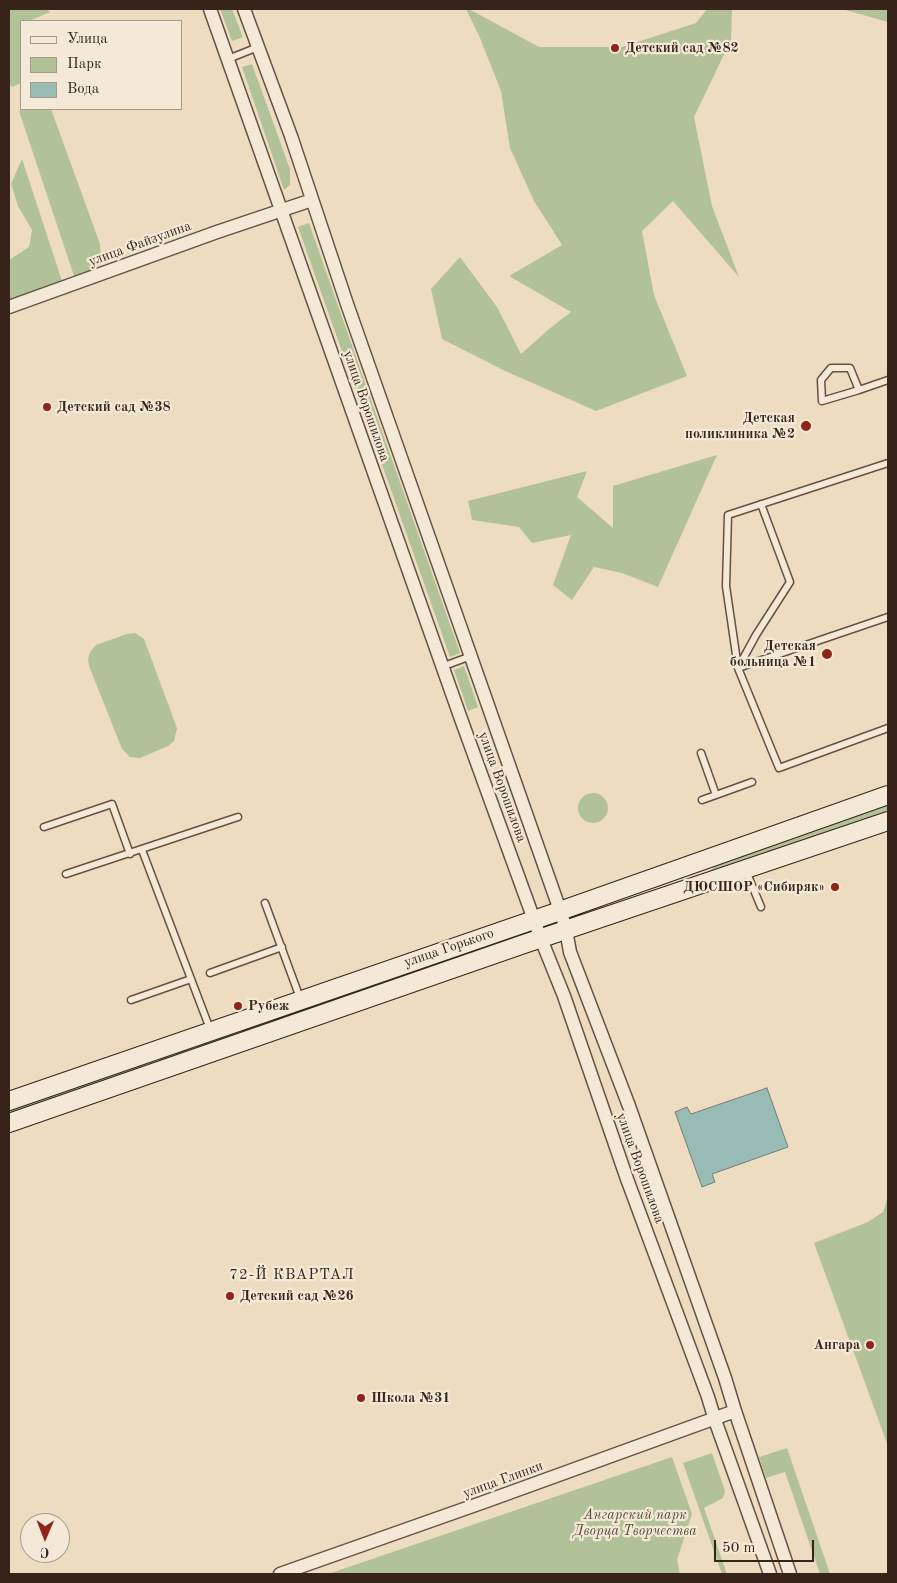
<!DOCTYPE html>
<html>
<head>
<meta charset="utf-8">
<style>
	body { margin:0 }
	#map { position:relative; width:897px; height:1583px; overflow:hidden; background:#eedcc1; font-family:"Old Standard TT",serif }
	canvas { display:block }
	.frame { position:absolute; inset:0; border:10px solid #372319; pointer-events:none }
	.legend { position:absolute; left:20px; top:20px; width:162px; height:90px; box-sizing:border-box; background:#f4e8d7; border:1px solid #a8998b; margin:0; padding:6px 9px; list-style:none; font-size:15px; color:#372319 }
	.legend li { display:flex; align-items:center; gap:10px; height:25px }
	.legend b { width:25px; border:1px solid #a8998b }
	.north { position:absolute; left:20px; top:1513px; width:50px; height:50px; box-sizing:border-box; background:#f4e8d7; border:1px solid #a8998b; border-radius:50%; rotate:181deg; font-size:14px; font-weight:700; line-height:20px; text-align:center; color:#372319 }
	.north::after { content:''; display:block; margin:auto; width:18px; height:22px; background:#8f2418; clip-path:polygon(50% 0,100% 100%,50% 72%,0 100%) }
	.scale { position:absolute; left:714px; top:1540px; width:100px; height:22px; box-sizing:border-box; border:2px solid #372319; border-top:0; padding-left:6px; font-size:15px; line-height:18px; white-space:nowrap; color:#372319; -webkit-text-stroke:4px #f4e8d7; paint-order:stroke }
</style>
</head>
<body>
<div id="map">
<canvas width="897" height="1583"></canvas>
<div class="frame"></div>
<ul class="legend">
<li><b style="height:6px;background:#f4e8d7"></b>Улица</li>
<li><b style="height:14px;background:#b2c298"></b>Парк</li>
<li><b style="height:14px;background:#99bbb6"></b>Вода</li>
</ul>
<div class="north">С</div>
<div class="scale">50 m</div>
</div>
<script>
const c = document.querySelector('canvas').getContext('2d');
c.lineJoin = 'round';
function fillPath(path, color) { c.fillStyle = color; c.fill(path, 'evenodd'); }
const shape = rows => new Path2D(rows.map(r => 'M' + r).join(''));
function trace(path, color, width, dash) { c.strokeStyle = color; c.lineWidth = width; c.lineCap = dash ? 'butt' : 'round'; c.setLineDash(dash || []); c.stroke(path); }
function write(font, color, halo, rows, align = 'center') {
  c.font = font + ' "Old Standard TT",serif'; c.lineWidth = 4.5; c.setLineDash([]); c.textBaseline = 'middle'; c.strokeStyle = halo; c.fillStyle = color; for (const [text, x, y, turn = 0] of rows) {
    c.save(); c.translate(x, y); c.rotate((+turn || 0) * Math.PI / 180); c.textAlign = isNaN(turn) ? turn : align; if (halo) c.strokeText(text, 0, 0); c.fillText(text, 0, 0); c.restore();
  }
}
const green = shape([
	[9,9,47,9,50,12,29,21,21,21,21,83,12,87,9,84],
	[220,9,232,9,243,37,232,41],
	[466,9,469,9,539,47,622,47,696,23,707,9,732,9,731,40,694,117,712,206,739,277,673,201,642,231,654,295,687,376,596,411,503,370,442,339,431,289,460,257,497,307,521,354,549,329,571,312,509,276,562,245,534,201,510,148,501,91,480,38],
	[842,9,888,9,888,22,845,10],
	[252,64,290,169,290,185,284,190,242,67],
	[23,109,51,109,100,244,101,264,75,279,19,111],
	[22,159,63,284,9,303,9,260,29,247,32,230,18,206,11,184],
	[309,223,460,653,450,657,298,227],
	[717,455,658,587,622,573,594,567,572,600,553,585,571,535,532,543,519,527,472,520,468,501,587,471,577,497,613,528,613,486],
	[135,633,144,639,177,728,174,741,168,746,140,758,130,757,122,749,89,666,88,659,90,652,96,645,127,634],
	[464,666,478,707,468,711,454,670],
	'578 808a15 15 0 1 1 30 0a15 15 0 1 1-30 0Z',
	[888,801,888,813,708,873,719,862],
	[507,934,510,943,241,1035,238,1027],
	[227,1032,229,1039,9,1117,9,1108],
	[888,1196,888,1446,814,1243,868,1222,883,1212],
	[787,1448,830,1574,820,1574,785,1472,766,1478,759,1457],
	[712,1453,725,1491,723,1498,704,1508,727,1574,722,1574,683,1463],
	[672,1457,692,1514,677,1560,680,1574,328,1574]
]);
const water = shape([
	[767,1088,788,1147,712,1174,715,1182,702,1187,675,1112,687,1107,691,1114,767,1088]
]);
const lane = shape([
	[228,59,258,47],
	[859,390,850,368,831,368,821,380,822,401,859,390,888,380],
	[888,463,728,515,726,586,738,668,779,768,888,728],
	[444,666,471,656],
	[738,668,756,635,790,582,761,504],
	[738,668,888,617],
	[701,753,716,795,752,782],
	[702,800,716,795],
	[44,827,112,804,130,854],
	[142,850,210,1029],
	[746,871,761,907],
	[66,874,238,817],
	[265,903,300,998],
	[210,973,282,947],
	[131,1000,191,979]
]);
const street = shape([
	[210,9,461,719,541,939,564,996,627,1179,708,1397,715,1420,770,1574],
	[244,9,291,136,347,304,562,916,566,930,570,952,629,1106,725,1378,735,1411,790,1574],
	[9,307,217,232,312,200],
	[280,1574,484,1502,735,1411]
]);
const secondary = shape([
	[9,1101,554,913,888,795],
	[9,1123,524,944,888,821]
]);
const markers = [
	[615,48,5,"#8f2418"],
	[47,407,5,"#8f2418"],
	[806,426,6,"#8f2418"],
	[827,654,6,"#8f2418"],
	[835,887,5,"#8f2418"],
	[238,1006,5,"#8f2418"],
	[230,1296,5,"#8f2418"],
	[870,1345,5,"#8f2418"],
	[361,1398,5,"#8f2418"]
];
const poiNames = [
	["Детский сад №82",625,48],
	["Детский сад №38",57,407],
	["Детская",795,418,"right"],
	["поликлиника №2",795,434,"right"],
	["Детская",816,646,"right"],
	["больница №1",816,662,"right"],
	["ДЮСШОР «Сибиряк»",825,887,"right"],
	["Рубеж",248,1006],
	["Детский сад №26",240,1296],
	["Ангара",860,1345,"right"],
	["Школа №31",371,1398]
];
const streetNames = [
	["улица Файзулина",140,244,-20],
	["улица Ворошилова",366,406,71],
	["улица Ворошилова",502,787,70],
	["улица Горького",449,948,-19],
	["улица Ворошилова",640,1168,70],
	["улица Глинки",503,1480,-20]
];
const parkNames = [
	["Ангарский парк",635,1515],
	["Дворца Творчества",635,1531]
];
const neighbourhoodNames = [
	["72-Й КВАРТАЛ",292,1275]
];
fillPath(green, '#b2c298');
fillPath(water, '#99bbb6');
trace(water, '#727e77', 1);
trace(lane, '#655143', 9);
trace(street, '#655143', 15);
trace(secondary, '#372319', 20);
trace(lane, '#f4e8d7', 6);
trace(street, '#f4e8d7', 12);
trace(secondary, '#f4e8d7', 18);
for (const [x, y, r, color] of markers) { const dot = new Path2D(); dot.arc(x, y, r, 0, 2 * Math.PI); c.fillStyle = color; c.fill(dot); trace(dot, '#f4e8d7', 2); }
write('bold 14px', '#372319', '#f4e8d7', poiNames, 'left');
write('14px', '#372319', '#f4e8d7', streetNames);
write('italic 14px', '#564b39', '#f4e8d7', parkNames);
c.letterSpacing = '1px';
write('15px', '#372319', '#f4e8d7', neighbourhoodNames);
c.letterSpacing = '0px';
</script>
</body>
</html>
